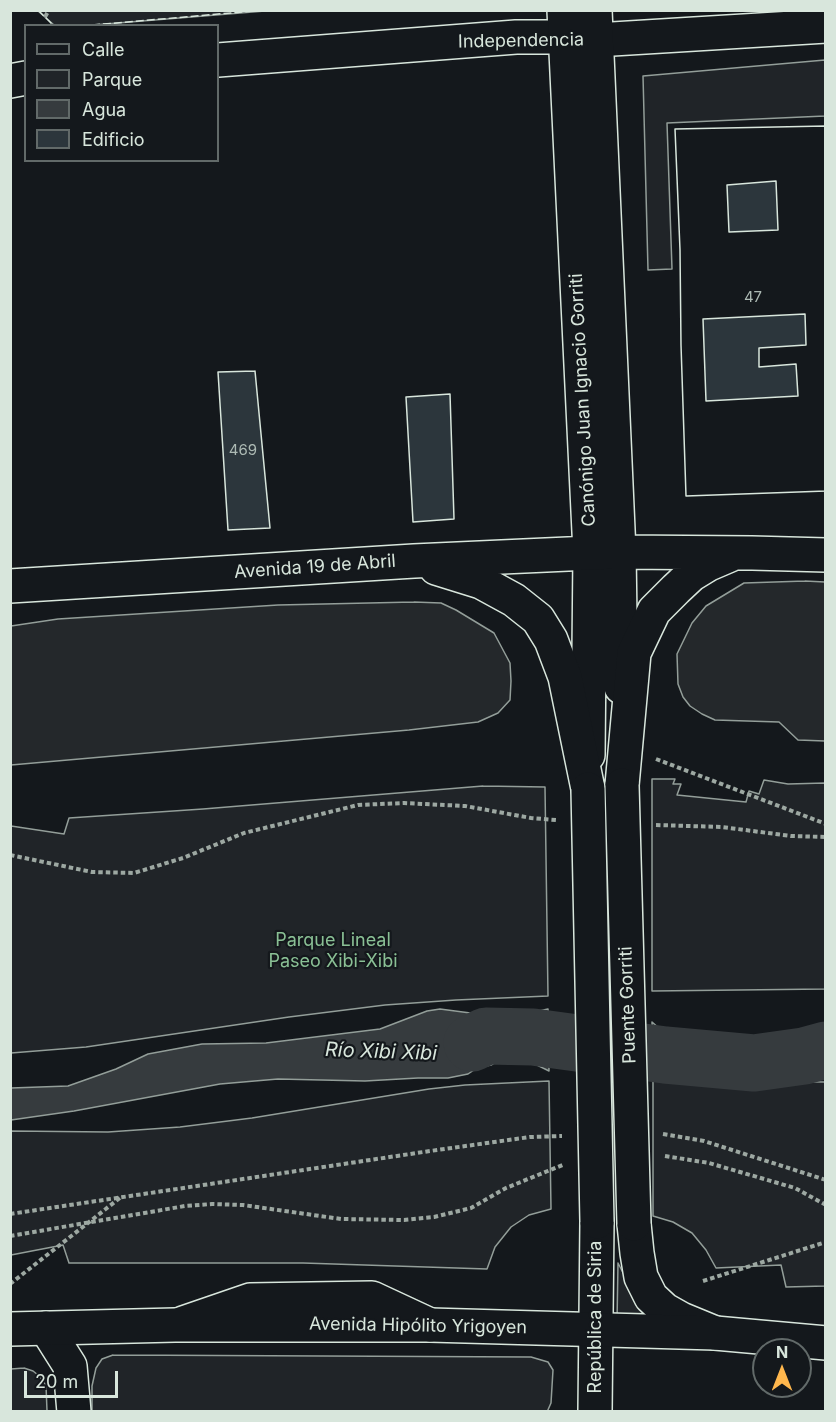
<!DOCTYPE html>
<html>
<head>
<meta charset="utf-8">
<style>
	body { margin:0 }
	#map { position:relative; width:836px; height:1422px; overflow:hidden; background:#14181c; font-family:Inter,sans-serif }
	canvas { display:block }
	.frame { position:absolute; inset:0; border:12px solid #d8e6dc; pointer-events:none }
	.legend { position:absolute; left:24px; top:24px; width:195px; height:138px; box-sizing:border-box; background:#14181c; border:2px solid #626a69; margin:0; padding:8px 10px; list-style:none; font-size:18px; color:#d8e6dc }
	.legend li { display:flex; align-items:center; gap:12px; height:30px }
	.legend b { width:30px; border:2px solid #626a69 }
	.north { position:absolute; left:752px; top:1338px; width:60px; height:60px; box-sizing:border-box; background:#14181c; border:2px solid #626a69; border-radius:50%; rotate:0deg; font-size:16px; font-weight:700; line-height:24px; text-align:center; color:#d8e6dc }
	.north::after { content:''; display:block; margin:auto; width:21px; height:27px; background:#ffb74d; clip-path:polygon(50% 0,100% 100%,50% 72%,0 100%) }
	.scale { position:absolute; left:24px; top:1371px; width:94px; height:27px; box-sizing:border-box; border:3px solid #d8e6dc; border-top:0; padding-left:8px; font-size:18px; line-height:21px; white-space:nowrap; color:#d8e6dc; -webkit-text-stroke:4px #14181c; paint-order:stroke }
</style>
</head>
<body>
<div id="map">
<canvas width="836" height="1422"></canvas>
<div class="frame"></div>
<ul class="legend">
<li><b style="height:8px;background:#14181c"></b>Calle</li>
<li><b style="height:16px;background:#202428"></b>Parque</li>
<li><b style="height:16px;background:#363b3e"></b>Agua</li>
<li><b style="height:16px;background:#2c363c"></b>Edificio</li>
</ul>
<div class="north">N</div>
<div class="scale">20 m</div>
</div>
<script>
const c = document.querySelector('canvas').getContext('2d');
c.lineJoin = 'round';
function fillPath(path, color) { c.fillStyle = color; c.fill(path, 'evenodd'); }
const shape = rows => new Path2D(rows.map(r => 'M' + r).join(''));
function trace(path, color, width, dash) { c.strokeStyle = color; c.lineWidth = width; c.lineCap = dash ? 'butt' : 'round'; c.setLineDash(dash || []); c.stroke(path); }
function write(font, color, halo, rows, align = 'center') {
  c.font = font + ' Inter,sans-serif'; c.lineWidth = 4.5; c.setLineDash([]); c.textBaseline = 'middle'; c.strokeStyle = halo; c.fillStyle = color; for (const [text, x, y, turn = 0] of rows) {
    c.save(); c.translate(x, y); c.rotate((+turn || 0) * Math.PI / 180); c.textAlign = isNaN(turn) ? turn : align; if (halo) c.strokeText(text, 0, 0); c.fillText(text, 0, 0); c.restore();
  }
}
const green = shape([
	[38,11,265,11,81,26,54,25,38,11],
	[825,60,825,116,667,123,672,269,648,270,643,76,825,60],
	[652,779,675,779,673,784,681,784,677,795,746,802,749,791,759,794,764,780,788,784,825,783,825,989,652,991,652,779],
	[483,786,545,787,548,996,456,1000,385,1005,289,1017,86,1047,11,1053,11,826,64,834,69,818,203,809,483,786],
	[653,1080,825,1082,825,1286,786,1287,781,1265,716,1268,706,1250,692,1233,673,1222,653,1216,653,1080],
	[549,1081,551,1209,529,1215,511,1227,495,1247,487,1269,303,1263,69,1263,63,1245,11,1255,11,1131,108,1132,180,1127,252,1118,429,1089,465,1085,549,1081],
	[618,1263,636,1298,671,1326,617,1322,618,1263],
	[113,1355,531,1357,548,1362,553,1370,551,1403,547,1412,92,1411,92,1386,96,1368,102,1359,113,1355],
	[24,1368,33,1371,38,1375,46,1385,47,1411,11,1411,11,1369,24,1368]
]);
const parking = shape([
	[805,581,825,582,825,741,798,740,779,722,715,720,702,714,690,706,683,697,678,684,677,654,692,623,706,606,744,583,805,581],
	[414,602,441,603,456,610,494,633,510,663,511,681,510,700,498,713,478,722,409,730,11,765,11,626,58,619,278,605,414,602]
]);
const water = shape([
	[440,1009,478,1014,495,1018,511,1017,548,1009,549,1071,531,1062,520,1059,501,1059,491,1065,477,1068,468,1074,448,1078,418,1078,365,1081,278,1079,220,1084,74,1111,11,1120,11,1088,68,1086,116,1069,148,1054,202,1044,266,1043,380,1029,427,1011,440,1009],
	[652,1022,671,1039,715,1050,728,1051,748,1050,811,1040,825,1035,825,1068,788,1075,744,1077,694,1077,671,1075,653,1064,652,1022]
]);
const river = shape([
	[472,1043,486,1036,533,1037,665,1055,754,1063,804,1056,826,1050]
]);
const building = shape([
	[826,126,826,491,686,496,681,345,680,250,675,129,826,126],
	[776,181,778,230,729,232,727,185,776,181],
	[826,126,826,491,686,496,681,345,680,250,675,129,826,126],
	[805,314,806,345,759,348,759,367,796,364,798,396,706,401,703,319,805,314],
	[255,371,270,528,228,530,218,372,255,371],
	[450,394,454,519,413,522,406,397,450,394]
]);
const path = shape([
	[45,17,49,10],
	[656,759,826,824],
	[656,825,722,827,791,836,826,837],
	[10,855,92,872,134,873,183,858,244,833,358,805,404,803,465,806,531,818,556,820],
	[663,1134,704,1141,826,1180],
	[665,1156,709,1163,795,1188,826,1205],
	[10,1214,430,1151,530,1137,562,1136],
	[10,1236,185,1206,212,1204,243,1205,341,1219,404,1220,434,1217,471,1208,506,1188,565,1164],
	[703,1281,826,1242],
	[10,1284,121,1197]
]);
const minor = shape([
	[218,60,516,37,566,37,596,40,826,26],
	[10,81,26,78],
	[619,552,621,687],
	[588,755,590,553],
	[634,1224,637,1253,641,1277,651,1297,665,1310,681,1319,715,1333],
	[183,1323,250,1300,372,1298,430,1325],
	[46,1328,70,1366,74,1412],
	[595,1412,597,1222]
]);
const major = shape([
	[564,10,590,553],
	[595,10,619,552],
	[436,568,481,582,514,600,538,619,551,640,565,677,588,789],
	[10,586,414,561,590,553,619,552,752,553,826,555],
	[622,785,634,653,654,611,676,589,691,575,709,564,730,555],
	[10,1329,175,1325,430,1325,715,1333,826,1343]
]);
const minorBridge = shape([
	[622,785,634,1224],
	[588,789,597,1222]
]);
const fence = shape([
	[38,10,54,26],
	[81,26,265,10]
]);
const numberNames = [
	["47",753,297],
	["469",243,450]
];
const streetNames = [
	["Independencia",521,41,-1],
	["Canónigo Juan Ignacio Gorriti",583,400,-93],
	["Avenida 19 de Abril",315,567,-4],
	["Puente Gorriti",628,1005,-92],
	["República de Siria",596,1317,-90],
	["Avenida Hipólito Yrigoyen",418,1326,1]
];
const parkNames = [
	["Parque Lineal",333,941],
	["Paseo Xibi-Xibi",333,962]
];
const waterNames = [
	["Río Xibi Xibi",381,1052,2]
];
fillPath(green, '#202428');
trace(green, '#939e99', 1.5);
fillPath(parking, '#24282b');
trace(parking, '#939e99', 1.5);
fillPath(water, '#363b3e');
trace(water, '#939e99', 1.5);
trace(river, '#363b3e', 57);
fillPath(building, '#2c363c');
trace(building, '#d8e6dc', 1.5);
trace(minor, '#d8e6dc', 36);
trace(major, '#d8e6dc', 36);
trace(path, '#9da8a2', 4, [4.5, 3]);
trace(minor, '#14181c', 33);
trace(major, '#14181c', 33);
trace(minorBridge, '#d8e6dc', 36, []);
trace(minorBridge, '#14181c', 33);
trace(fence, '#d8e6dc', 1.5, [8, 3]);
write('15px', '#adbab4', null, numberNames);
write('18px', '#d8e6dc', '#14181c', streetNames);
write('18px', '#8ac095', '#14181c', parkNames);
write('italic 20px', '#d8e6dc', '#14181c', waterNames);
</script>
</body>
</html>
